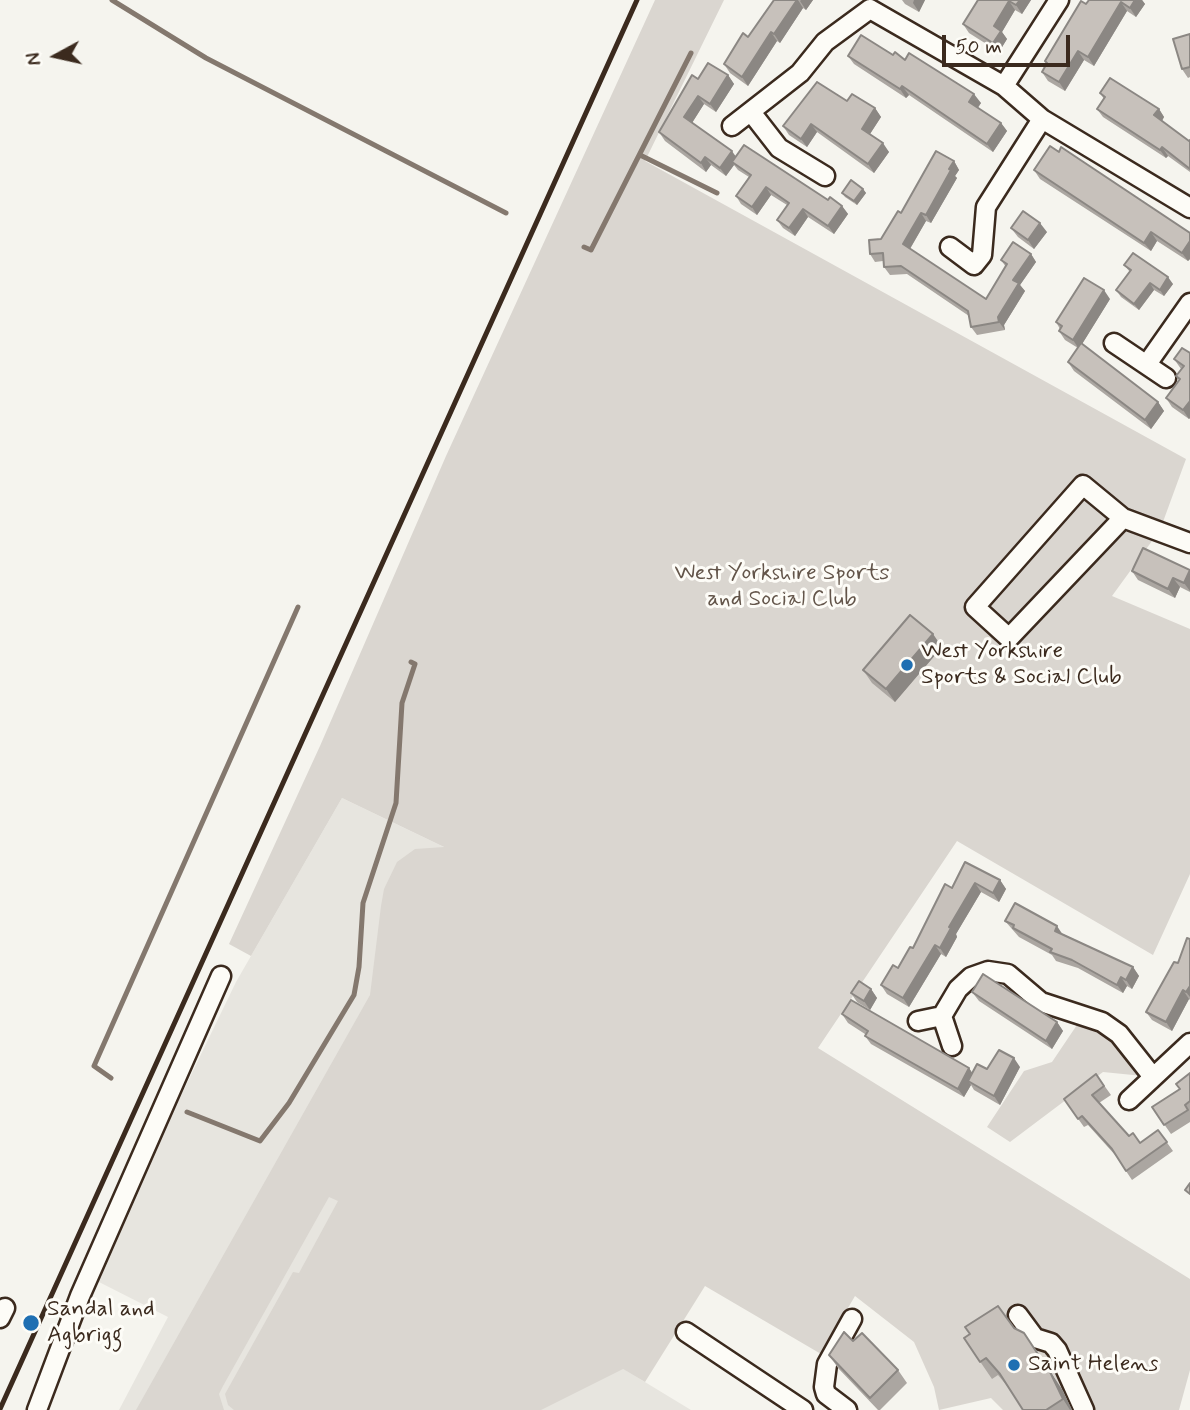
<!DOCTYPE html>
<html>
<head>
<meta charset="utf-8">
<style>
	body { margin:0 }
	#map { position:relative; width:1190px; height:1410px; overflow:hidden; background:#f5f4ee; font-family:Mynerve,sans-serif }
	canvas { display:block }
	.north { position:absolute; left:21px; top:21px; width:70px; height:70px; -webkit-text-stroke:5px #fdfcf7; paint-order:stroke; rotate:262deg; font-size:19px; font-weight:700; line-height:28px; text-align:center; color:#3b2a1e }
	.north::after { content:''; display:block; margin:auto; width:24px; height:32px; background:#3b2a1e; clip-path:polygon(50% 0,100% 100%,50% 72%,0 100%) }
	.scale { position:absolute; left:942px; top:35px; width:128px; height:32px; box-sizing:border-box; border:4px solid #3b2a1e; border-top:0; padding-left:9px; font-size:21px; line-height:24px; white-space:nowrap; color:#3b2a1e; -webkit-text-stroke:5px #fdfcf7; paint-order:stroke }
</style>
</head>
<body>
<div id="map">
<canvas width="1190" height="1410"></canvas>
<div class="north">N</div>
<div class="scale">50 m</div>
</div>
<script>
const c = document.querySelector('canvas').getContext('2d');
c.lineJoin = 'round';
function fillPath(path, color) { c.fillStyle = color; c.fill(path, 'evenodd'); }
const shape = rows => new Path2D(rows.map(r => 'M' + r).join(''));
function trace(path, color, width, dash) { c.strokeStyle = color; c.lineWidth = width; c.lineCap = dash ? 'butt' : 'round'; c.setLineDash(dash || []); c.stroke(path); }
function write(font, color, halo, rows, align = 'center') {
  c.font = font + ' Mynerve,sans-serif'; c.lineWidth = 6; c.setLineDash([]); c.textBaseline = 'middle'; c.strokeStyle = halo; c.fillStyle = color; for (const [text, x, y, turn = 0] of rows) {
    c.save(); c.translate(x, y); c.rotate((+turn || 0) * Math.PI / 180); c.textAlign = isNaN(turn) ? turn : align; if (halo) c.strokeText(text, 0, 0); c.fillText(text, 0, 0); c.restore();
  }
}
const built = shape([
	[342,798,448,849,607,1359,691,1410,119,1410,168,1317,97,1281,130,1201,236,982]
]);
const green = shape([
	[655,0,724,0,645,161,1186,459,1160,530,1112,596,1190,629,1190,874,1153,955,957,841,818,1048,1190,1279,1190,1370,1179,1410,1003,1410,991,1398,939,1410,934,1387,914,1342,855,1296,821,1354,705,1286,645,1382,623,1369,541,1410,234,1410,228,1405,225,1394,293,1272,299,1273,338,1201,329,1197,223,1386,219,1394,224,1410,136,1410,370,995,381,906,384,889,397,862,415,849,444,847,342,798,251,956,229,944,320,746,446,456],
	[1083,1016,1102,1022,1153,1077,1103,1072,1010,1142,987,1127,1024,1071,1052,1062]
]);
const stream = shape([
	[112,0,206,58,506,213],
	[640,155,717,193],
	[584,247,591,250,691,53],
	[111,1078,94,1066,298,607],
	[187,1112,260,1141,289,1103,354,995,359,967,363,903,396,803,402,703,415,664,411,662]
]);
const minor = shape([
	[870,9,1004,86,1042,119,1190,208],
	[1004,86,1059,0],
	[751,112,779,148,825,176],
	[732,126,800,73,825,42,870,9],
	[950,247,974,265,982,255,986,207,1042,119],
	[1114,343,1166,378],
	[1147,364,1190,303],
	[1123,518,1083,485,975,607,1009,638,1123,518,1190,543],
	[942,1016,958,989,971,977,988,971,1008,974,1041,1002,1102,1022,1119,1034,1153,1077],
	[918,1021,942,1016,952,1046],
	[1129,1100,1190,1043],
	[1018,1315,1035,1338,1051,1343,1057,1350,1084,1410],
	[0,1318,5,1308],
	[686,1332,803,1410],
	[37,1410,80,1296,221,976],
	[847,1410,826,1394,824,1387,827,1364,852,1319]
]);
const rail = shape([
	[0,1409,637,0]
]);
const wall = shape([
	[774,0,813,0,806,10,803,8,780,43,777,41,748,86,730,73,724,64,748,37],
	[902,0,925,0,919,12,905,4],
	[978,0,1031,0,1022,14,1015,10,1002,32,1007,39,999,52,969,33,963,24],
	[1089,0,1142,0,1145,4,1136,17,1127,11,1094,66,1084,60,1065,91,1048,81,1042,72,1047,64,1045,61],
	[1190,34,1190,77,1188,78,1182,69],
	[893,55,905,60,981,103,978,108,1001,123,1007,131,993,152,909,95,906,98,854,64,848,56],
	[728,75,734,84,716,112,704,104,692,123,736,156,842,206,848,214,834,234,808,217,795,236,783,228,777,220,787,205,771,195,757,215,741,204,736,196,749,177,738,170,734,165,726,176,711,165,706,172,665,141,659,132,698,79],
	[1100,93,1159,109,1164,117,1162,121,1189,141,1190,140,1190,172,1168,156,1166,158,1103,117,1097,109,1104,99],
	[847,101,875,108,881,117,870,134,889,152,874,173,817,132,807,147,789,135,783,126],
	[954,161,959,170,955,176,957,178,931,223,926,221,910,249,986,299,1006,267,1001,260,1031,254,1036,262,1020,285,1025,291,1004,325,1005,330,977,335,971,327,969,316,907,274,890,275,884,267,883,261,875,262,870,254,901,213],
	[1034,170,1190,233,1190,259,1188,261,1157,241,1151,251,1040,179],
	[863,189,866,193,857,205,845,197,842,193],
	[1011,228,1047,232,1034,249,1018,237],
	[1124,265,1173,284,1164,296,1154,290,1139,310,1121,297,1116,290,1130,272],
	[1110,299,1082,344,1158,402,1164,411,1151,429,1074,371,1068,362,1078,348,1065,340,1059,331,1060,329,1056,322],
	[1190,353,1190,418,1189,419,1172,407,1166,398,1179,380,1176,376,1181,369,1174,359],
	[1190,570,1190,592,1180,587,1175,598,1138,580,1132,571],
	[942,647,895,702,872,683,863,670],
	[965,862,1000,880,1006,889,999,902,981,892,956,934,957,937,946,957,941,954,909,1007,887,994,881,985,898,968,913,948,952,888],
	[1005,921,1063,934,1133,967,1139,976,1132,989,1127,986,1123,993,1078,968,1056,961,1052,955,1019,937],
	[1190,939,1190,1000,1189,999,1172,1031,1152,1020,1146,1012,1178,963],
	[871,989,877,998,870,1010,857,1002,851,993],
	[972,992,1057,1022,1063,1031,1052,1049,979,1001],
	[842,1014,969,1068,972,1073,987,1069,1020,1067,1000,1105,974,1090,971,1085,964,1097,871,1044,865,1036,865,1034,848,1023],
	[1190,1073,1190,1122,1171,1134,1152,1107,1180,1089],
	[1096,1074,1111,1095,1099,1103,1129,1136,1140,1143,1158,1130,1173,1151,1132,1180,1116,1156,1088,1125,1084,1127,1064,1099],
	[1014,1328,1036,1350,1063,1391,1072,1410,1023,1410,1008,1387,998,1375,992,1379,964,1338],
	[853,1341,898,1370,907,1383,880,1410,878,1410,838,1368,829,1355]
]);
const shadedWall = shape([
	[797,0,798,0,803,8,780,43,774,34],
	[801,0,813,0,806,10,800,1],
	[914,0,925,0,919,12,913,3],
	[1020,0,1031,0,1022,14,1016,5],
	[1135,0,1142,0,1145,4,1136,17,1130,8],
	[1009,1,1015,10,1002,32,1007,39,999,52,993,43,994,26],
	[1121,2,1127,11,1094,66,1088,57],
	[771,32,777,41,748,86,742,77],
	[1078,51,1084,60,1065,91,1059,82],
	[728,75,734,84,716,112,710,104],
	[902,86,909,95,906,98,900,89],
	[974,94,981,103,975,111,969,102],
	[698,96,704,104,690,126,684,117],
	[875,108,881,117,868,137,862,129],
	[1159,109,1164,117,1160,124,1154,115],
	[1001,123,1007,131,993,152,987,144],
	[811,124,817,132,807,147,801,139],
	[883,143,889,152,874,173,868,164],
	[1162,147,1168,156,1166,158,1160,150],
	[732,151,738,160,732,162,734,165,726,176,720,168],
	[705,157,711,165,706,172,701,163],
	[954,161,959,170,955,176,957,178,931,223,926,215],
	[766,187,771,195,757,215,752,207],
	[863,189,866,193,857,205,854,201],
	[842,206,848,214,834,234,828,226],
	[803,209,808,217,795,236,789,228],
	[921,213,926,221,908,252,903,244],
	[1040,223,1047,232,1034,249,1028,240],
	[1151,232,1157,241,1151,251,1144,243],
	[1190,241,1190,259,1188,261,1182,253],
	[1031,254,1036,262,1020,285,1025,291,1004,325,1005,330,999,322,998,317,1013,280],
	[1168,277,1173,284,1164,296,1160,290],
	[1150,283,1154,290,1139,310,1134,304],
	[1104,290,1110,299,1079,349,1073,340],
	[1190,401,1190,418,1189,419,1183,410],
	[1158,402,1164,411,1151,429,1145,420],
	[1190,572,1190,591,1184,583],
	[1173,578,1180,587,1175,598,1168,589],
	[933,634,942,647,895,702,886,689],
	[1000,880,1006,889,999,902,993,893],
	[975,883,981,892,956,934,957,937,946,957,940,948,949,927],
	[1057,926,1063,935,1055,931],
	[935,945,941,954,909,1007,903,998],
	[1133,967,1139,976,1132,989,1126,980],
	[1121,977,1127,986,1123,993,1117,985],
	[1190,986,1190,997,1186,992],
	[871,989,877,998,870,1010,864,1001],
	[1183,990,1189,999,1172,1031,1166,1022],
	[1057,1022,1063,1031,1052,1049,1046,1041],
	[1014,1058,1020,1067,1000,1105,994,1096],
	[969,1068,975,1077,968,1081,971,1085,964,1097,958,1089],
	[1036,1350,1063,1391,1072,1410,1070,1410,1063,1399]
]);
const building = shape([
	[774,0,797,0,774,34,771,32,742,77,724,64,743,33,748,37,774,0],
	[978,0,1020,0,1016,5,1009,1,994,26,1001,31,993,43,963,24,978,0],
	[1089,0,1135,0,1130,8,1121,2,1088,57,1078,51,1059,82,1042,72,1047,63,1045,61,1081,1,1086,4,1089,0],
	[1190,34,1190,67,1182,69,1173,39,1190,34],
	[861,35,893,55,895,52,905,60,909,53,974,94,969,102,1001,123,987,144,902,86,900,89,848,56,861,35],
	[708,63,728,75,710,104,698,96,684,117,732,151,720,168,705,157,701,163,659,132,692,75,698,79,708,63],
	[1110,78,1159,109,1154,115,1189,141,1190,140,1190,169,1162,147,1160,150,1097,109,1105,97,1100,93,1110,78],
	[817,82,847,101,852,94,875,108,862,129,883,143,868,164,811,124,801,139,783,126,817,82],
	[744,145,828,200,830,197,842,206,828,226,803,209,789,228,777,220,789,203,766,187,752,207,736,196,751,175,732,162,744,145],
	[1050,146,1059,152,1061,147,1190,233,1190,241,1182,253,1151,232,1144,243,1034,170,1050,146],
	[936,151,954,161,949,169,951,170,926,215,921,213,903,244,986,299,1007,264,1001,260,1013,242,1031,254,1013,280,1019,283,998,317,999,322,971,327,968,311,901,266,884,267,883,253,870,254,869,240,881,239,898,211,901,213,936,151],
	[851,180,863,189,854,201,842,193,851,180],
	[1023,211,1040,223,1028,240,1011,228,1023,211],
	[1133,253,1168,277,1160,290,1150,283,1134,304,1116,290,1131,270,1124,265,1133,253],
	[1084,278,1104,290,1073,340,1059,331,1062,326,1056,322,1084,278],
	[1081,343,1158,402,1145,420,1068,362,1081,343],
	[1182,348,1190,353,1190,401,1183,410,1166,398,1180,379,1176,376,1184,366,1174,359,1182,348],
	[1143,548,1190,570,1184,583,1173,578,1168,589,1132,571,1143,548],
	[910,615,933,634,886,689,863,670,910,615],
	[965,862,1000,880,993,893,975,883,949,927,951,928,940,948,935,945,903,998,881,985,893,965,898,968,910,947,913,948,945,884,952,888,965,862],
	[1015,903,1057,926,1055,931,1133,967,1126,980,1121,977,1117,985,1072,960,1050,952,1052,949,1013,928,1014,925,1005,921,1015,903],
	[1187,938,1190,939,1190,986,1186,992,1183,990,1166,1022,1146,1012,1174,962,1178,963,1187,938],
	[983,974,1057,1022,1046,1041,972,992,983,974],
	[859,981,871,989,864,1001,851,993,859,981],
	[851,1000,969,1068,958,1089,865,1036,868,1031,842,1014,851,1000],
	[999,1050,1014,1058,994,1096,968,1081,977,1064,987,1069,999,1050],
	[1190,1073,1190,1101,1185,1105,1188,1110,1164,1125,1152,1107,1180,1089,1176,1084,1190,1073],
	[1096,1074,1104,1086,1092,1095,1129,1136,1133,1133,1140,1143,1158,1130,1167,1142,1126,1171,1112,1149,1082,1116,1078,1119,1064,1099,1096,1074],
	[1190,1183,1190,1194,1185,1190,1190,1183],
	[998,1306,1014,1328,1024,1333,1051,1374,1063,1399,1046,1410,1023,1410,1000,1374,986,1358,980,1362,964,1338,970,1334,965,1327,998,1306],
	[844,1332,853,1341,862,1333,898,1370,870,1398,829,1355,844,1332]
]);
const markers = [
	[907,665,7,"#1f6fb2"],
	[31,1323,9,"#1f6fb2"],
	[1014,1365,7,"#1f6fb2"]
];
const parkNames = [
	["West Yorkshire Sports",782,574],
	["and Social Club",782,600]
];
const poiNames = [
	["West Yorkshire",921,652],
	["Sports & Social Club",921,678],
	["Sandal and",47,1310],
	["Agbrigg",47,1336],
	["Saint Helens",1028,1365]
];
fillPath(built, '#e7e5df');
fillPath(green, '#dad6d0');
trace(stream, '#84786e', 5);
trace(minor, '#3b2a1e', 23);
trace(minor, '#fdfcf7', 18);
trace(rail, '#3b2a1e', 5);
fillPath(wall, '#aba6a1');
fillPath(shadedWall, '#8b8783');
fillPath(building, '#c7c1bb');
trace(building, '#8b8783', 2);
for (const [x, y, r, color] of markers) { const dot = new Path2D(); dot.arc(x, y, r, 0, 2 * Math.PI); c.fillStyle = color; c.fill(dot); trace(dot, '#fdfcf7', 2.5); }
write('23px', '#63554a', '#fdfcf7', parkNames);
write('23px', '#3b2a1e', '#fdfcf7', poiNames, 'left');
</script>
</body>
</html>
